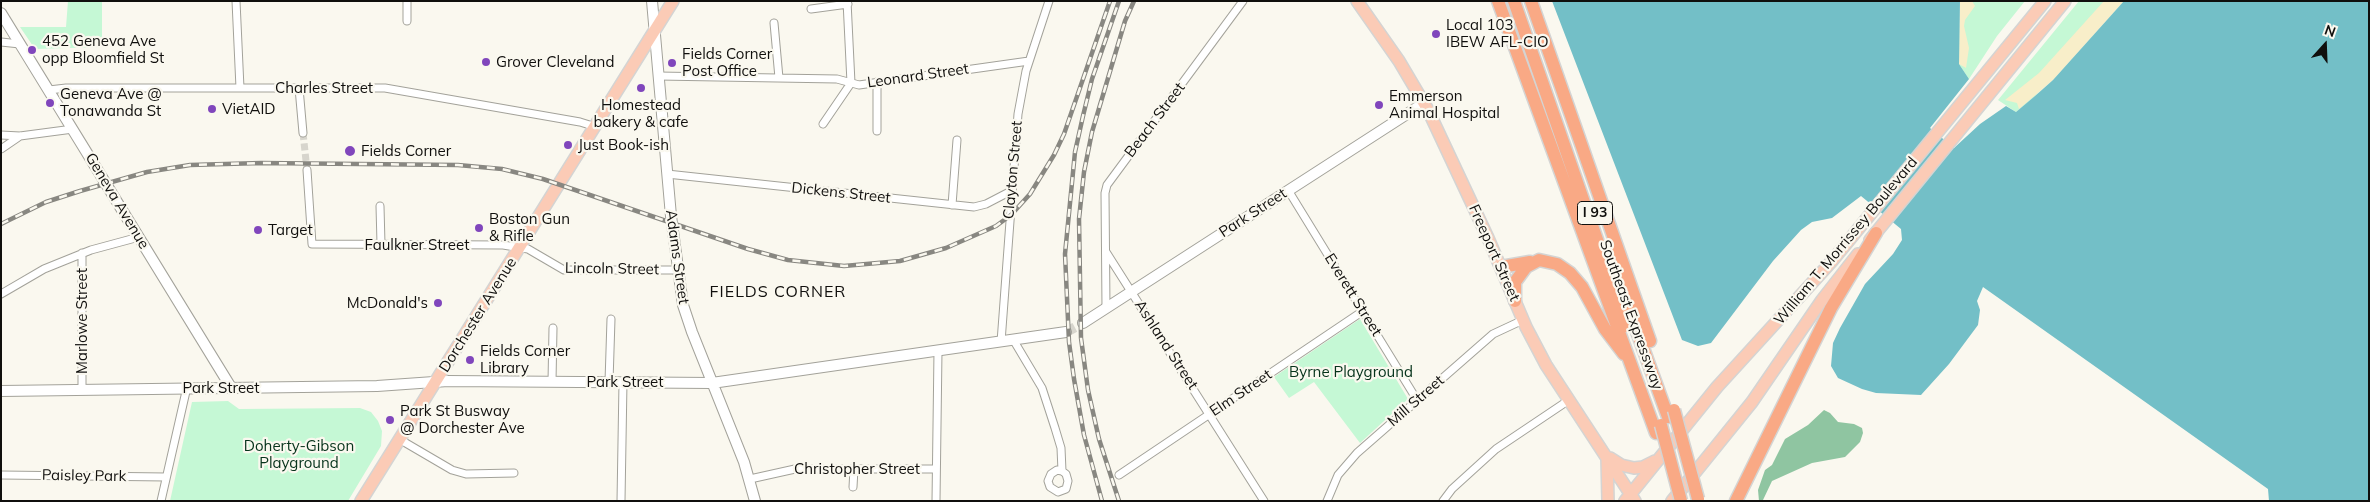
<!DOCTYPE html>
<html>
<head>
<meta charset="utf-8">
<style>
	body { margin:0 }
	#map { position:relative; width:2370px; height:502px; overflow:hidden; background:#faf8ef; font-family:Mulish,sans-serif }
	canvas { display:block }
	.frame { position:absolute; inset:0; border:2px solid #100f0d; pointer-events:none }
	.north { position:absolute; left:2300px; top:20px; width:50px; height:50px; -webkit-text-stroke:4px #faf8ef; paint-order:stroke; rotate:20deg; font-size:14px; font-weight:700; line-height:20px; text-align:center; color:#100f0d }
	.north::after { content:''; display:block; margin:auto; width:18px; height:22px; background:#100f0d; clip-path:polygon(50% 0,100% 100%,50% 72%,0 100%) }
</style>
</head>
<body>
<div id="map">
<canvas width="2370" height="502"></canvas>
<div class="frame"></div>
<div class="north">N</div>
</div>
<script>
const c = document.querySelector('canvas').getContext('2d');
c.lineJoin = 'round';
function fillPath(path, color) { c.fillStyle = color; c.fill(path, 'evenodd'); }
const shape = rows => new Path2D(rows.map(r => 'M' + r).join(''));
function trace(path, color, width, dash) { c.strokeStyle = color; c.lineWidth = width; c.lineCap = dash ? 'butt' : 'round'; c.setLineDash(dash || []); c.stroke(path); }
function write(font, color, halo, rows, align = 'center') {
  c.font = font + ' Mulish,sans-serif'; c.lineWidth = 4.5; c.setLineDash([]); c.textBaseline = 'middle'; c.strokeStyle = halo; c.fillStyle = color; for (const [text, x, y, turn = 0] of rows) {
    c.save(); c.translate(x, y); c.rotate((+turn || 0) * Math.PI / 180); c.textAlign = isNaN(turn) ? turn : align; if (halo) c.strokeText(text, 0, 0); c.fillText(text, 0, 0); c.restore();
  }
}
const green = shape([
	[68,1,102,1,102,47,35,49,20,27,66,27],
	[1960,1,2025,1,1997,36,1969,79,1959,64],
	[2079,1,2124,1,2035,96,2016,112,1998,100],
	[1360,319,1408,399,1360,443,1314,382,1289,398,1274,377],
	[228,401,239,409,360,408,371,412,378,421,382,431,381,446,348,501,170,501,192,402]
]);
const forest = shape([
	[1824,410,1830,413,1838,422,1854,424,1862,428,1863,433,1860,442,1845,457,1812,463,1772,481,1763,500,1759,501,1758,490,1765,470,1772,465,1785,439,1808,425]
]);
const sand = shape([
	[1960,1,1972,1,1975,6,1965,20,1964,26,1969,48,1966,68,1959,64],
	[2104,1,2124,1,2053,80,2019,109,2017,103,2005,100,2039,73]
]);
const water = shape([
	[1552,1,1960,1,1959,64,1969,79,1930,128,1954,148,1980,124,2006,106,2016,112,2035,96,2053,80,2124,1,2369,1,2369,501,2269,501,2268,489,1983,287,1977,301,1980,310,1978,325,1949,364,1921,395,1876,393,1862,389,1838,378,1831,366,1833,343,1840,328,1865,284,1893,254,1902,240,1901,229,1861,196,1832,218,1812,222,1801,230,1773,261,1711,343,1698,346,1682,340]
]);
const streetTunnel = shape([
	[303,133,307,170]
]);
const secondaryTunnel = shape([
	[1066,332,1083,323]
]);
const street = shape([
	[236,1,240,88],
	[407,1,407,21],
	[811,9,848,4],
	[774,23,779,78],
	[1,42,20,44],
	[658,76,837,79,859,85,1029,61],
	[299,88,303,133],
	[49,90,66,88,385,88,580,122,596,127],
	[823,124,851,83,847,1],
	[877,131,877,82],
	[1,135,20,136,73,129],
	[1,149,20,136],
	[307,170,312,244,503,245,528,249,564,270,678,270],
	[667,174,974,207,986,204,1011,191],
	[1288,190,1417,400],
	[952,205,957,140],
	[380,206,381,244],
	[1106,252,1264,501],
	[82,253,82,389],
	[1,294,44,269,91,250,139,237],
	[1106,308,1105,193,1107,185,1243,1],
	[1014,341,1042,388,1055,428,1061,448,1062,471,1066,474,1068,481,1066,489,1058,492,1050,487,1048,481,1051,474,1057,470,1062,471],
	[1001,342,1018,114,1026,71,1049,1],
	[552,382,553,328],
	[609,382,611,319],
	[399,439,452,470,466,474,514,473],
	[1,475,166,477],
	[1119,475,1363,311],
	[750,479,795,469,936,469],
	[853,487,854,469],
	[161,501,187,387],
	[621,501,623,382],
	[936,501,938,351],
	[1327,501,1338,475,1357,453,1493,334,1523,320],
	[1443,501,1452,489,1496,449,1569,400]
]);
const secondary = shape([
	[652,1,671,216,683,305,692,332,744,462,755,501],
	[1,13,232,389],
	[1083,323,1424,103],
	[1,391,377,386,448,381,712,383,1066,332]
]);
const primary = shape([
	[1357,1,1399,61,1428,110,1488,238,1526,327,1546,365,1635,501],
	[1870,240,2065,1],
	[1607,458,1608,501],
	[1610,458,1621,465,1634,468,1643,467,1655,461],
	[361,501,673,1],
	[1625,501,1717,387,1832,261,2045,1],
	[1672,501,1752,402,1822,300,1858,254]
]);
const highway = shape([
	[1498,1,1656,433],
	[1514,1,1627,326],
	[1531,1,1650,341],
	[1501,267,1530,262],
	[1515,301,1515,282,1526,267,1539,260,1557,264,1570,273,1582,287,1605,329,1624,354],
	[1630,312,1668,417],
	[1736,501,1831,308,1876,233]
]);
const rail = shape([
	[1,224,46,202,80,191,147,172,190,165,261,163,458,165,502,169,543,179,748,249,788,260,844,266,900,261,946,248,996,226,1011,215,1030,194,1054,155,1064,134,1110,1],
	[1102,501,1084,435,1074,379,1069,342,1065,254,1075,152,1083,116,1092,79,1119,1],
	[1119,501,1099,439,1088,390,1081,338,1079,219,1084,172,1092,132,1125,21,1134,1]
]);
const highwayBridge = shape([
	[1674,410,1698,499],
	[1661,425,1681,501]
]);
const markers = [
	[1436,34,5,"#8046bc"],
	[32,50,5,"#8046bc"],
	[486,62,5,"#8046bc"],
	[672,63,5,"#8046bc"],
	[641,88,5,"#8046bc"],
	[50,103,5,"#8046bc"],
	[1379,105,5,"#8046bc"],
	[212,109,5,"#8046bc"],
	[568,145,5,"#8046bc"],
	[350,151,6,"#8046bc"],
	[479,228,5,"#8046bc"],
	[258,230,5,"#8046bc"],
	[438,303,5,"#8046bc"],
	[470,360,5,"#8046bc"],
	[390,420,5,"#8046bc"]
];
const shields = [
	[1595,213,35]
];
const shieldNames = [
	["I 93",1595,213]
];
const poiNames = [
	["Local 103",1446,25],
	["IBEW AFL-CIO",1446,42],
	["452 Geneva Ave",42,41],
	["opp Bloomfield St",42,58],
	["Fields Corner",682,54],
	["Post Office",682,71],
	["Grover Cleveland",496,62],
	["Geneva Ave @",60,94],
	["Tonawanda St",60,111],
	["Emmerson",1389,96],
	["Animal Hospital",1389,113],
	["Homestead",641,105,"center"],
	["bakery & cafe",641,122,"center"],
	["VietAID",222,109],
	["Just Book-ish",578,145],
	["Fields Corner",361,151],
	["Boston Gun",489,219],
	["& Rifle",489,236],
	["Target",268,230],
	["McDonald's",428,303,"right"],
	["Fields Corner",480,351],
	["Library",480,368],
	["Park St Busway",400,411],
	["@ Dorchester Ave",400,428]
];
const streetNames = [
	["Leonard Street",918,76,-8],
	["Charles Street",324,88],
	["Beach Street",1155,120,-53],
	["Clayton Street",1013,170,-85],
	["Dickens Street",841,193,6],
	["Geneva Avenue",117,201,59],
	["Park Street",1253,213,-33],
	["William T. Morrissey Boulevard",1846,241,-50],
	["Faulkner Street",417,245],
	["Freeport Street",1494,253,66],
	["Adams Street",677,257,82],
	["Lincoln Street",612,269,1],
	["Everett Street",1353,295,58],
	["Dorchester Avenue",478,315,-58],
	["Southeast Expressway",1631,315,70],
	["Marlowe Street",82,321,-90],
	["Ashland Street",1166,345,57],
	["Park Street",625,382],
	["Park Street",221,388],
	["Elm Street",1241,393,-34],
	["Mill Street",1416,401,-41],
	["Christopher Street",857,469],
	["Paisley Park",84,476,1]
];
const parkNames = [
	["Byrne Playground",1351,372],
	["Doherty-Gibson",299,446],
	["Playground",299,463]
];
const neighbourhoodNames = [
	["FIELDS CORNER",778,292]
];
fillPath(green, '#c5f8d5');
fillPath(forest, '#8fc5a1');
fillPath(sand, '#f8eec9');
fillPath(water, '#73bfc7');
trace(streetTunnel, '#d7d5cd', 7, [7, 3.5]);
trace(secondaryTunnel, '#d7d5cd', 10, [10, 5]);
trace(street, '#a3a29a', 9);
trace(secondary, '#a3a29a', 12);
trace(primary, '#d4d4d3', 14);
trace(highway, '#d4d4d3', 15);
trace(street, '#fff', 7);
trace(secondary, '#fff', 10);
trace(primary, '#fbcbb6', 11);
trace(highway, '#f9a985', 12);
trace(rail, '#888781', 4.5);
trace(rail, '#faf8ef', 2.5, [8]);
trace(highwayBridge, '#d4d4d3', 15, []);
trace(highwayBridge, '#f9a985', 12);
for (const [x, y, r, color] of markers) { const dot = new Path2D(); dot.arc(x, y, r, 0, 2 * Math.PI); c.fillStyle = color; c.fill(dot); trace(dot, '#faf8ef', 2); }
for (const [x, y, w] of shields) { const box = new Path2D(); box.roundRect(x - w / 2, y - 11.5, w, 23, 4); c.fillStyle = '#faf8ef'; c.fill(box); trace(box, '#100f0d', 1); }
write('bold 14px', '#100f0d', null, shieldNames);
write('15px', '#100f0d', '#faf8ef', poiNames, 'left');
write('15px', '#100f0d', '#faf8ef', streetNames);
write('15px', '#06331b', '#faf8ef', parkNames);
c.letterSpacing = '1px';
write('16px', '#100f0d', '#faf8ef', neighbourhoodNames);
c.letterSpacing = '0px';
</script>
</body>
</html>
